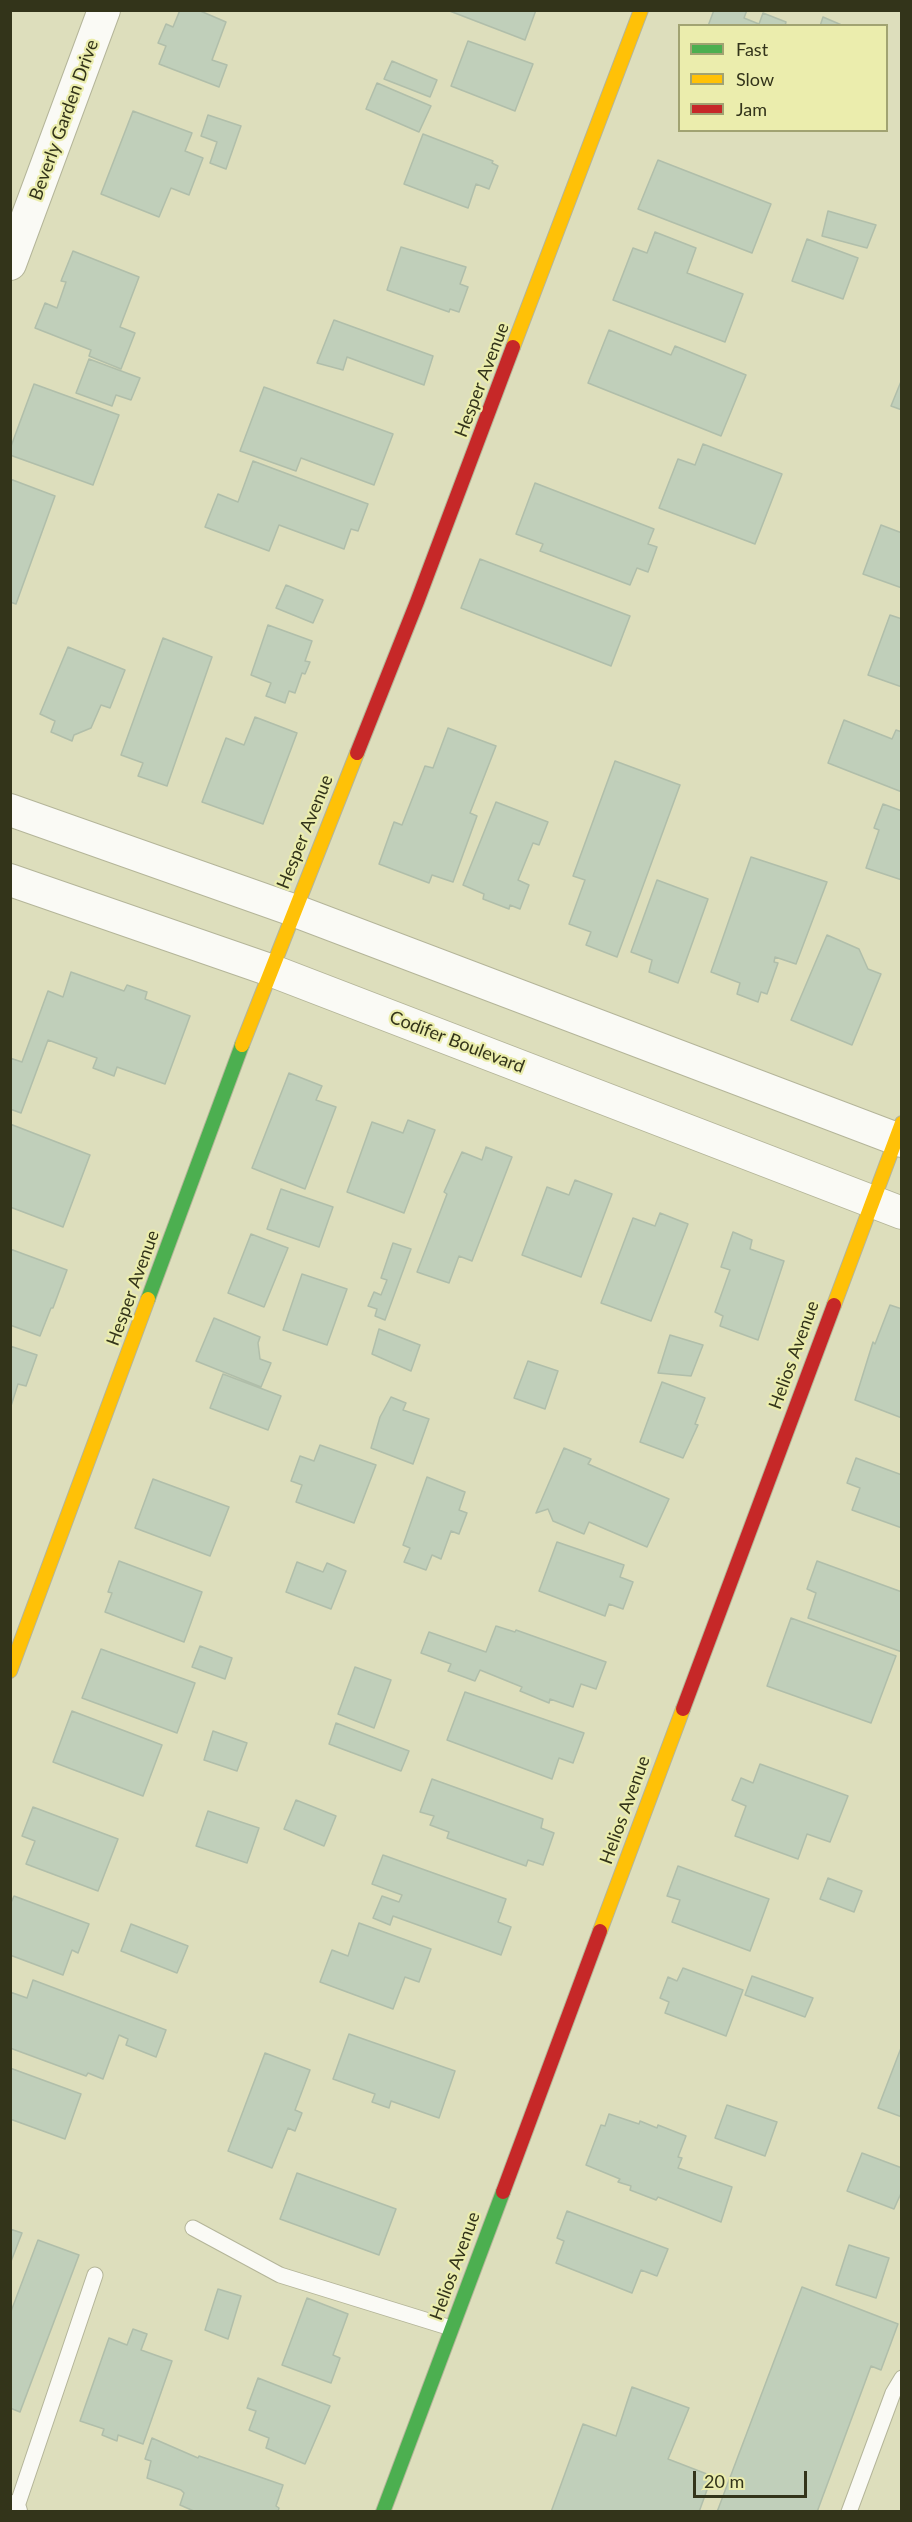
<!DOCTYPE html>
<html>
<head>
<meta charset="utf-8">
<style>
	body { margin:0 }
	#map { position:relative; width:912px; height:2522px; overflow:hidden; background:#dddebc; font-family:Lato,sans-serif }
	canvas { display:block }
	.frame { position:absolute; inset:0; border:12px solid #33341a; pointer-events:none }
	.legend { position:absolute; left:678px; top:24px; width:210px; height:108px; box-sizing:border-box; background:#ebedad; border:2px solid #a1a372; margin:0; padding:8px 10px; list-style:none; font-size:18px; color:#33341a }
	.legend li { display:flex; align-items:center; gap:12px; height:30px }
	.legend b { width:30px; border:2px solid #a1a372 }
	.scale { position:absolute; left:693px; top:2471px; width:114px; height:27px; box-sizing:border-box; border:3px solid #33341a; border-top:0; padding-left:8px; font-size:18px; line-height:21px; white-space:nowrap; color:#33341a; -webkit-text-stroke:4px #ebedad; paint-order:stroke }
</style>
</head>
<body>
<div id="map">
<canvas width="912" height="2522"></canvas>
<div class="frame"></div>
<ul class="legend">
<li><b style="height:8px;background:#4caf50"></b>Fast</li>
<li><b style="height:8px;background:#ffc107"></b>Slow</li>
<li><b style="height:8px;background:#c62828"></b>Jam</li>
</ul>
<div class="scale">20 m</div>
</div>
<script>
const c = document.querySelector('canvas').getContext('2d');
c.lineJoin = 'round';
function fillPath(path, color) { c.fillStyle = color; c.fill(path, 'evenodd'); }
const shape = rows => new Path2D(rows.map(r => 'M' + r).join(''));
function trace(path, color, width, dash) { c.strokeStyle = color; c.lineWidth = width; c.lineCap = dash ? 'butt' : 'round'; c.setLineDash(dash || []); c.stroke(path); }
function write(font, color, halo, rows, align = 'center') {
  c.font = font + ' Lato,sans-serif'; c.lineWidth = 4.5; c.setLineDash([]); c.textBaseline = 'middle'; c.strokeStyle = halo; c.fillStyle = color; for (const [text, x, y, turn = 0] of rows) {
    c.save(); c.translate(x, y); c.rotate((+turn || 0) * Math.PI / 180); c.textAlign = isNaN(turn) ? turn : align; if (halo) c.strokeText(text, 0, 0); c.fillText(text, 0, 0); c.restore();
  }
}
const building = shape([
	[180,10,198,10,226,22,212,60,227,65,219,87,159,64,166,46,158,43,166,24,173,27,180,10],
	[447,10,536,10,525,40,447,10],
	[714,10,747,10,744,18,759,24,763,13,786,22,785,26,708,26,714,10],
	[823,17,844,26,820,26,823,17],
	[468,41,533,64,515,111,451,86,468,41],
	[392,61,437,80,430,97,384,79,392,61],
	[377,83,431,106,419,132,366,109,377,83],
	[133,111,192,133,185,151,203,158,189,195,171,188,159,217,101,194,133,111],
	[208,115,241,126,226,169,210,163,217,142,201,136,208,115],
	[423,134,493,161,492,163,498,166,489,189,476,184,468,208,404,184,423,134],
	[658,160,771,204,752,253,638,209,658,160],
	[828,211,876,225,867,248,822,236,828,211],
	[655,232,696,248,687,273,743,294,725,342,613,300,633,248,647,253,655,232],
	[807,239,858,258,843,299,792,281,807,239],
	[401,247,466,267,460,284,468,287,459,312,450,309,449,312,387,290,401,247],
	[73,251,139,277,120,327,135,333,121,369,89,356,91,350,35,328,45,303,57,308,66,282,61,281,73,251],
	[334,320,433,356,424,385,347,357,343,370,317,363,334,320],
	[609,330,671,355,675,346,746,375,721,436,588,383,609,330],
	[89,359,140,378,131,400,116,395,112,406,76,393,89,359],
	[902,379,902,410,891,406,902,379],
	[34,384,119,415,93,485,10,455,10,449,34,384],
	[264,387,393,434,374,485,301,458,296,471,240,451,264,387],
	[703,444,782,474,755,544,659,508,678,459,695,465,703,444],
	[253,461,368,504,358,531,351,529,344,549,279,525,269,551,205,527,218,494,238,502,253,461],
	[10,479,55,496,16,604,10,602,10,479],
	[535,483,654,529,648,544,657,547,648,572,637,568,630,585,540,551,543,544,516,534,535,483],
	[881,525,902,533,902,588,863,574,881,525],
	[480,559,630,616,611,666,461,608,480,559],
	[286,585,323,600,313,623,276,608,286,585],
	[890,615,902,619,902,687,868,675,890,615],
	[268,625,312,641,305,661,310,662,305,674,302,673,295,693,289,691,285,703,266,696,271,683,251,675,268,625],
	[163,638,212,657,167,786,138,776,143,763,121,755,163,638],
	[68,647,125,670,110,708,101,705,91,728,74,735,72,741,51,732,55,721,40,714,68,647],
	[255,717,297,733,263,824,202,802,226,738,244,745,255,717],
	[844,720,892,739,896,730,902,732,902,792,828,763,844,720],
	[448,728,496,746,470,813,477,816,453,882,432,875,429,883,379,864,394,822,402,825,425,766,433,768,448,728],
	[615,761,680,785,617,957,586,945,591,932,569,924,585,880,573,876,615,761],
	[496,802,548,822,539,845,533,843,518,880,529,885,520,909,510,905,509,909,483,899,484,894,463,885,496,802],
	[883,804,902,811,902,880,866,868,879,830,874,828,883,804],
	[751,857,827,882,796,964,775,957,774,962,778,963,767,994,761,992,758,1002,737,994,740,983,711,972,751,857],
	[657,880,708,899,678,983,649,972,652,960,631,952,657,880],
	[827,935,859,949,868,969,881,974,852,1045,791,1020,827,935],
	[71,972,124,991,127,985,147,992,145,999,190,1016,165,1084,117,1067,114,1076,93,1068,97,1058,48,1040,21,1113,10,1109,10,1058,22,1062,48,991,63,997,71,972],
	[289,1073,322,1086,316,1100,336,1107,305,1189,252,1168,289,1073],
	[408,1120,435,1130,404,1213,347,1192,372,1122,403,1133,408,1120],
	[10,1124,90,1155,63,1227,10,1207,10,1124],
	[486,1147,512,1157,472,1261,459,1256,449,1283,417,1272,447,1194,444,1192,462,1152,482,1160,486,1147],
	[575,1180,612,1194,581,1277,522,1255,547,1187,569,1195,575,1180],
	[281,1189,333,1207,319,1247,267,1229,281,1189],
	[660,1213,688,1224,651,1321,601,1303,633,1218,655,1226,660,1213],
	[733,1232,752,1240,750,1249,784,1261,758,1340,720,1326,723,1316,715,1312,730,1270,721,1267,733,1232],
	[251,1234,288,1248,264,1307,228,1293,251,1234],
	[393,1243,411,1249,385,1320,375,1316,377,1309,368,1306,374,1292,381,1295,387,1280,381,1278,393,1243],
	[10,1249,67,1270,53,1308,51,1308,40,1336,10,1325,10,1249],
	[302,1274,347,1289,327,1345,283,1330,302,1274],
	[890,1305,902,1309,902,1418,855,1400,873,1342,875,1344,890,1305],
	[214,1318,260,1337,258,1343,260,1359,271,1363,261,1387,196,1361,214,1318],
	[379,1329,420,1345,411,1371,372,1354,379,1329],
	[670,1335,703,1345,691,1376,658,1373,670,1335],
	[10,1346,37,1355,26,1386,18,1384,11,1406,10,1346],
	[528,1361,558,1371,545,1409,514,1398,528,1361],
	[223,1374,281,1396,268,1430,210,1408,223,1374],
	[662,1382,705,1398,695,1424,698,1425,683,1458,640,1442,662,1382],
	[391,1397,406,1403,403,1410,429,1419,413,1464,371,1448,380,1417,391,1397],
	[320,1445,376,1465,354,1523,296,1502,302,1485,291,1481,300,1456,314,1461,320,1445],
	[564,1448,591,1459,588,1464,669,1499,647,1547,589,1522,584,1534,553,1521,548,1509,536,1513,564,1448],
	[856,1458,902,1475,902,1528,852,1510,860,1488,847,1483,856,1458],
	[427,1477,465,1492,459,1510,467,1513,459,1534,451,1531,441,1559,432,1555,426,1570,404,1562,410,1548,403,1545,427,1477],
	[153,1479,229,1507,210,1556,135,1528,153,1479],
	[557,1542,624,1565,620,1577,633,1582,623,1609,609,1604,605,1616,539,1591,557,1542],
	[119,1561,202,1592,184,1642,105,1612,112,1593,108,1592,119,1561],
	[817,1561,902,1592,902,1652,808,1618,816,1593,807,1589,817,1561],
	[297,1562,323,1572,327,1563,346,1571,331,1609,286,1592,297,1562],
	[791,1618,896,1656,871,1723,767,1686,791,1618],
	[496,1626,515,1632,516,1630,606,1662,596,1689,581,1684,573,1707,550,1699,549,1703,520,1691,522,1687,480,1670,475,1681,448,1671,451,1664,421,1653,429,1632,486,1652,496,1626],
	[200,1646,232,1658,225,1679,192,1667,200,1646],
	[101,1649,195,1683,177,1733,82,1698,101,1649],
	[355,1667,391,1680,374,1728,338,1714,355,1667],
	[465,1692,584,1733,573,1763,559,1758,552,1779,447,1740,465,1692],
	[72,1711,162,1745,143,1796,53,1762,72,1711],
	[336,1723,409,1751,401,1771,329,1744,336,1723],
	[213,1731,247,1743,237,1771,204,1760,213,1731],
	[760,1764,848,1796,830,1842,807,1834,798,1859,735,1836,746,1806,732,1800,741,1778,753,1783,760,1764],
	[432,1779,543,1819,541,1828,554,1833,543,1865,528,1860,526,1866,447,1838,449,1832,430,1825,434,1816,420,1812,432,1779],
	[296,1800,336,1816,324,1846,284,1829,296,1800],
	[33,1807,118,1839,98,1891,26,1864,35,1841,22,1836,33,1807],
	[208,1811,259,1828,247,1863,196,1846,208,1811],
	[383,1855,506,1899,498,1922,511,1927,501,1955,393,1916,390,1925,373,1918,382,1896,399,1902,402,1895,372,1884,383,1855],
	[678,1866,769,1899,750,1951,672,1922,680,1900,667,1896,678,1866],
	[828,1878,862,1891,854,1912,820,1899,828,1878],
	[14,1896,89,1924,78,1953,72,1950,63,1975,10,1955,10,1905,14,1896],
	[359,1923,431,1949,419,1982,405,1977,393,2009,320,1982,332,1950,348,1956,359,1923],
	[131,1924,188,1946,177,1973,121,1951,131,1924],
	[683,1968,743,1990,726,2036,665,2013,669,2002,660,1998,668,1977,677,1981,683,1968],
	[752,1976,813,1998,805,2017,745,1995,752,1976],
	[33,1980,166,2030,156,2057,126,2045,128,2039,119,2035,103,2079,88,2073,86,2076,10,2048,10,1992,27,1998,33,1980],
	[349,2034,455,2071,439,2118,391,2101,389,2108,372,2102,375,2094,333,2079,349,2034],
	[901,2048,902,2048,902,2117,878,2108,901,2048],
	[265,2053,310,2070,295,2110,302,2113,295,2131,288,2128,272,2168,228,2151,265,2053],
	[10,2068,81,2094,65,2139,10,2119,10,2068],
	[727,2105,777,2122,765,2156,715,2138,727,2105],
	[609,2114,639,2124,640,2121,657,2128,658,2125,686,2136,678,2157,682,2158,678,2168,732,2187,721,2222,658,2197,656,2200,630,2190,631,2186,618,2182,620,2179,586,2165,601,2125,605,2126,609,2114],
	[862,2153,902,2168,902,2191,894,2209,847,2191,862,2153],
	[297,2173,396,2209,379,2255,280,2219,297,2173],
	[567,2211,668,2249,657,2276,641,2270,632,2293,556,2263,564,2241,557,2238,567,2211],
	[10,2229,22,2233,10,2264,10,2229],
	[38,2240,79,2255,20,2412,10,2408,10,2314,38,2240],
	[849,2245,889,2258,876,2298,836,2285,849,2245],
	[802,2287,898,2324,881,2370,871,2366,817,2512,717,2512,802,2287],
	[218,2289,241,2296,228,2339,205,2330,218,2289],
	[307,2298,348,2314,333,2355,340,2358,331,2383,282,2365,307,2298],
	[133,2329,147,2334,141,2350,172,2361,143,2444,118,2435,117,2441,102,2435,104,2429,80,2421,109,2338,127,2345,133,2329],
	[258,2378,330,2406,305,2464,266,2448,269,2438,249,2430,256,2411,247,2408,258,2378],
	[632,2387,689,2408,668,2459,712,2476,699,2512,551,2512,583,2424,616,2436,632,2387],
	[152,2438,198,2458,199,2456,283,2485,276,2506,279,2508,278,2512,196,2512,180,2505,184,2493,181,2490,147,2478,151,2461,145,2459,152,2438]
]);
const lane = shape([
	[193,2228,280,2275,451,2328],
	[15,2512,95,2275],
	[849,2512,893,2393,902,2378]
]);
const street = shape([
	[10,264,104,10],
	[10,810,293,910,902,1141],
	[10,880,270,970,902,1213],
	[10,2511,11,2512]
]);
const fast = shape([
	[148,1299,242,1045],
	[383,2512,503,2192]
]);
const slow = shape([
	[513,347,641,10],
	[242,1045,357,753],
	[834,1305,902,1123],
	[10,1671,148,1299],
	[600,1931,683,1709]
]);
const jam = shape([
	[357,753,417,602,513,347],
	[683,1709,834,1305],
	[503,2192,600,1931]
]);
const streetNames = [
	["Beverly Garden Drive",64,120,-70],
	["Hesper Avenue",482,380,-69],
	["Hesper Avenue",305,832,-68],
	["Codifer Boulevard",457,1042,21],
	["Hesper Avenue",133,1288,-70],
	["Helios Avenue",794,1355,-70],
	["Helios Avenue",625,1810,-70],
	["Helios Avenue",455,2266,-70]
];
fillPath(building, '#c0cfba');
trace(building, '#b0beaa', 1.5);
trace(lane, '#b4b599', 17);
trace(street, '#b4b599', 34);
trace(fast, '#b4b599', 16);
trace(slow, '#b4b599', 16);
trace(jam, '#b4b599', 16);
trace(lane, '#fafaf5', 15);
trace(street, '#fafaf5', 32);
trace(fast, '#4caf50', 14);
trace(slow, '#ffc107', 14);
trace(jam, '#c62828', 14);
write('18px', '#33341a', '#ebedad', streetNames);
</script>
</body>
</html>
